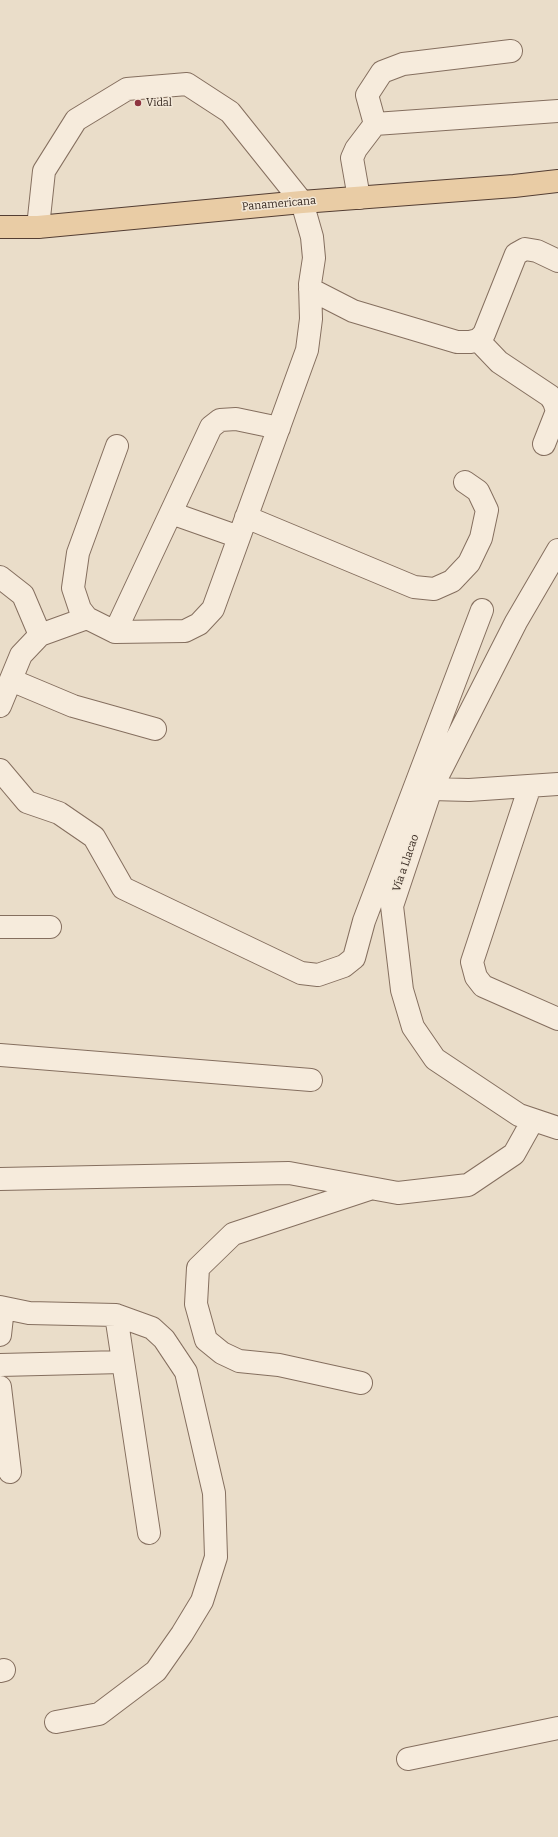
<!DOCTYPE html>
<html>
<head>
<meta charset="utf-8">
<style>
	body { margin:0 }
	canvas { display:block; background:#eaddc9 }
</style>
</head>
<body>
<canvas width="558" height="1837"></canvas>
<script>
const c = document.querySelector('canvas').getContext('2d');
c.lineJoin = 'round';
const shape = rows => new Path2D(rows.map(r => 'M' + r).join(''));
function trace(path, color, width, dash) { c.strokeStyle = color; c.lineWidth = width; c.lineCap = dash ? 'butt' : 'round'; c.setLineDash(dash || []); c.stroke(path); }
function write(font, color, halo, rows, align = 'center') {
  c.font = font + ' Bitter,serif'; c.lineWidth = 3; c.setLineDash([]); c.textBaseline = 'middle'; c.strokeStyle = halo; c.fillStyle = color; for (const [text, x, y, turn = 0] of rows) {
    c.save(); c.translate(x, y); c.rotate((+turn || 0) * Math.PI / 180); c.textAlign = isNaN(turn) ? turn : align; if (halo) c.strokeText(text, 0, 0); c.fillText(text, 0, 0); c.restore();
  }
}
const minor = shape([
	[375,124,367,95,382,72,403,64,511,51],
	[359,198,352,158,356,149,375,124,558,111],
	[38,227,44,171,76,120,127,89,187,84,230,112,302,202,312,237,314,258,310,284,311,319,307,350,213,609,199,624,185,631,115,632,87,618,80,609,73,588,78,553,117,446],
	[310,289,353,311,457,342,470,342,478,340,484,334,516,254,525,249,537,251,558,261],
	[478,340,499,362,550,396,554,402,557,411,544,444],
	[171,513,239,537],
	[246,517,414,587,434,589,452,581,469,563,481,538,487,510,478,491,465,482],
	[558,550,516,622,431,789,392,906,402,990,413,1027,435,1059,519,1115,558,1128],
	[0,577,23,595,40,635],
	[115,632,211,427,220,420,236,419,279,428],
	[11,680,73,706,155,729],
	[0,706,21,655,40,635,87,618],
	[0,770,27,802,59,813,94,837,123,888,301,973,318,975,344,966,354,958,364,921,482,610],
	[530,786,472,962,476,977,483,986,558,1019],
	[431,789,469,790,558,784],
	[0,927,50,927],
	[0,1055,311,1080],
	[0,1179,289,1173,398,1193,468,1185,514,1154,533,1120],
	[0,1307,29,1313,116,1315,152,1328,164,1339,186,1372,214,1493,216,1557,202,1601,182,1634,156,1671,99,1714,56,1722],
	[116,1315,149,1533],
	[0,1335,3,1308],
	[0,1365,122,1362],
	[361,1383,279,1365,239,1361,222,1353,206,1340,196,1304,198,1268,233,1234,369,1189],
	[0,1387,10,1472],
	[0,1671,4,1670],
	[408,1759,558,1728]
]);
const major = shape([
	[0,227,38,227,302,202,514,186,558,181]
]);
const markers = [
	[138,103,4,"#8e3540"]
];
const poiNames = [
	["Vidal",146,103]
];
const streetNames = [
	["Panamericana",279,204,-5],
	["Vía a Llacao",406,863,-71]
];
trace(minor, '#856f5f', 24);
trace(major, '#543e33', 24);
trace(minor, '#f6ebdc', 22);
trace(major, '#e9cca5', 22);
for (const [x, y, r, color] of markers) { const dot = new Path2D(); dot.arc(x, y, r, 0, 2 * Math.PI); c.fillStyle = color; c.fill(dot); trace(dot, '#f3e8d8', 1.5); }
write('11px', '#372921', '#f3e8d8', poiNames, 'left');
write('11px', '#372921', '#f3e8d8', streetNames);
</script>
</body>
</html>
